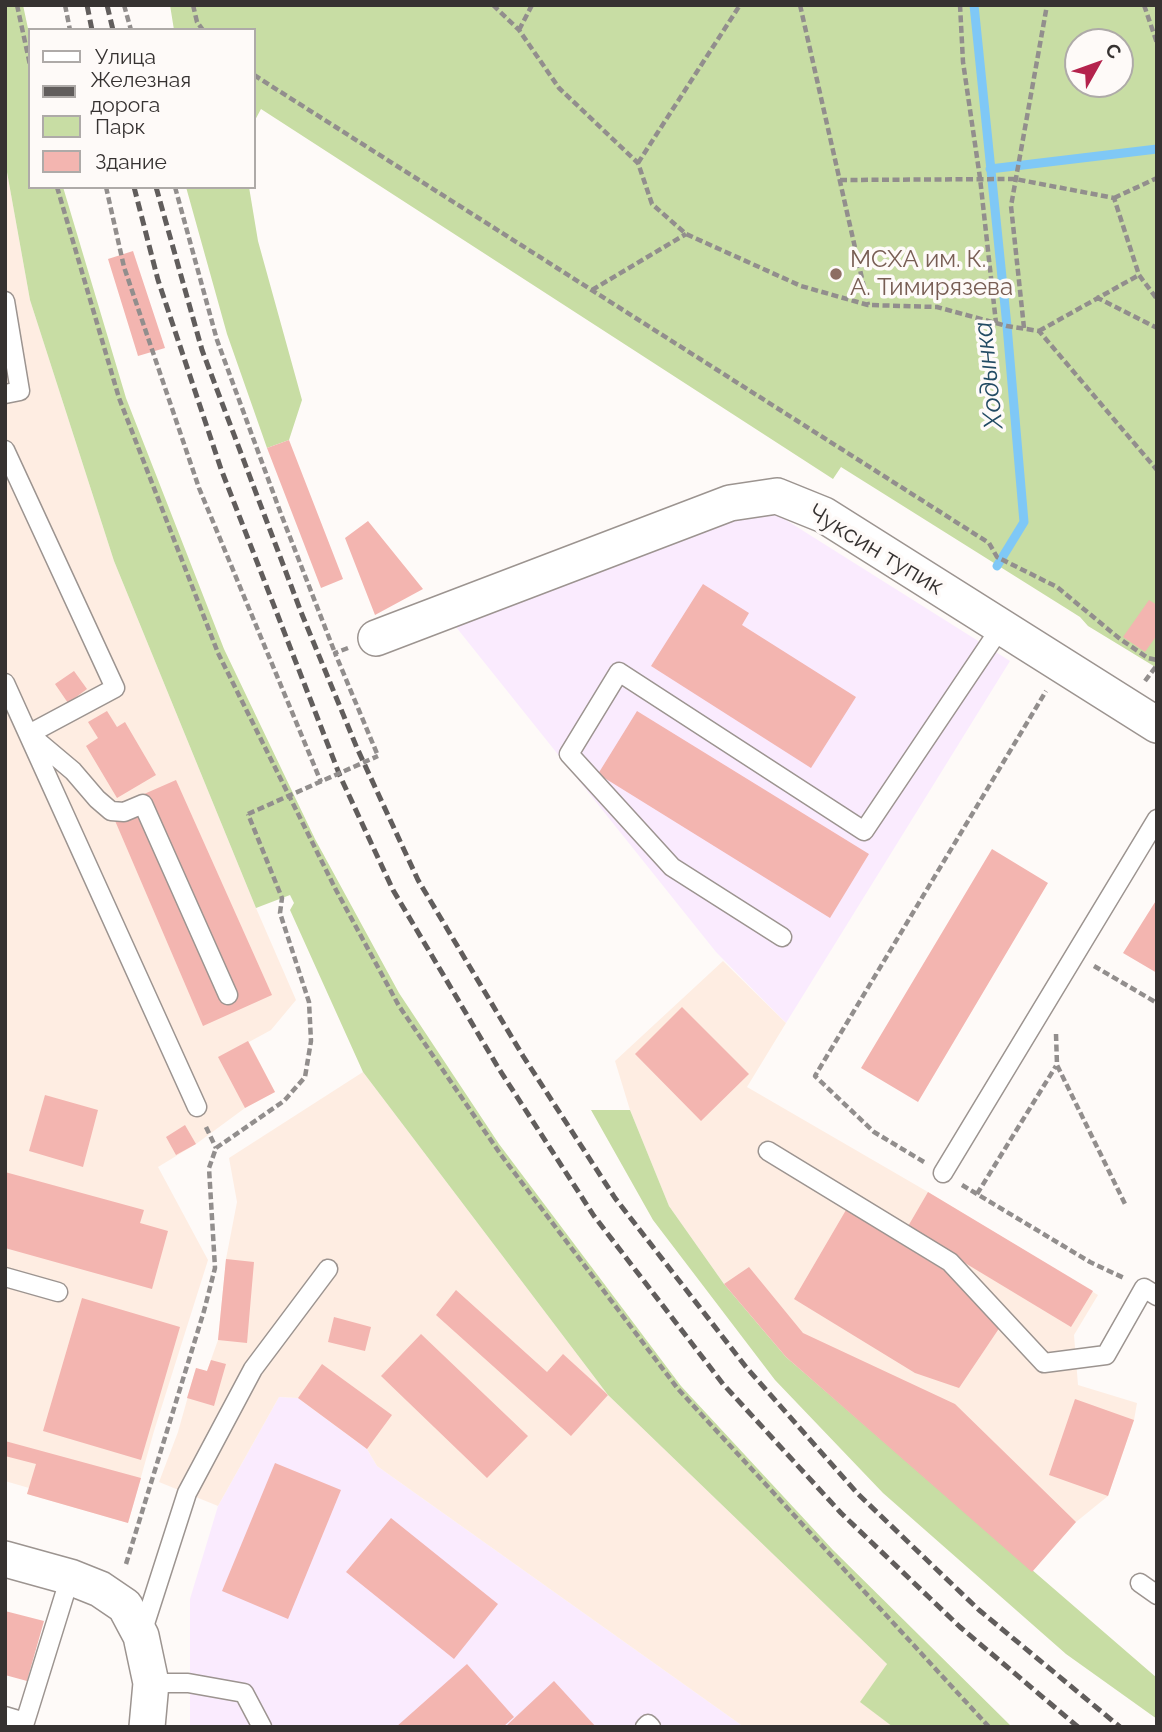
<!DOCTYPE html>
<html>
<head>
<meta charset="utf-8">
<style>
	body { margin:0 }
	#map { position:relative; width:1162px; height:1732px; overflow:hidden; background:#fefaf8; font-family:Raleway,sans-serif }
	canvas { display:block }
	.frame { position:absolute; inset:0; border:7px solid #363231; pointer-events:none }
	.legend { position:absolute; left:28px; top:28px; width:228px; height:161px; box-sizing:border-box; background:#fefaf8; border:2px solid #aeaaa8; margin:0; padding:9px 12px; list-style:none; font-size:21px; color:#363231 }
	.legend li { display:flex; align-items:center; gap:14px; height:35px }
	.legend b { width:35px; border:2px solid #aeaaa8 }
	.north { position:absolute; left:1064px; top:28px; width:70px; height:70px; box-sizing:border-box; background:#fefaf8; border:2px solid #aeaaa8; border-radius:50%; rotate:50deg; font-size:19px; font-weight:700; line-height:28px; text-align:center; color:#363231 }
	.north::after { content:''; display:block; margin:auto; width:24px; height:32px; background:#b4234d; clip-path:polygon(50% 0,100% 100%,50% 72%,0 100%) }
</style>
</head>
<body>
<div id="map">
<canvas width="1162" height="1732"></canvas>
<div class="frame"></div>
<ul class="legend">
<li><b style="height:9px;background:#fff"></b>Улица</li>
<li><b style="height:9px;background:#615d5c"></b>Железная дорога</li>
<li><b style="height:19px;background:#c8dda4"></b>Парк</li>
<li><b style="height:19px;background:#f3b5b0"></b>Здание</li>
</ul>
<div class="north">С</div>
</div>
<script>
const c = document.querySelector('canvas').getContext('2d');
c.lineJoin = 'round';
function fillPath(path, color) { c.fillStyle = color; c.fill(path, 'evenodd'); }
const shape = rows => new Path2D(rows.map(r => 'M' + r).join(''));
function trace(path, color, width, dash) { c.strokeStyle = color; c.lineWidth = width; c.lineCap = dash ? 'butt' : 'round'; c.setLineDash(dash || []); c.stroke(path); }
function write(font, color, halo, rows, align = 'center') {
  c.font = font + ' Raleway,sans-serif'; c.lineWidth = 7; c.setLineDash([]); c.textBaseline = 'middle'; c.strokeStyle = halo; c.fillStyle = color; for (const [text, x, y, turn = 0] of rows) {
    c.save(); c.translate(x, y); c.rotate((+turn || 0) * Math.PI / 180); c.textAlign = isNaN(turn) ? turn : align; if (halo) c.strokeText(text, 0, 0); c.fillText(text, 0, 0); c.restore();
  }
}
const commercial = shape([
	[759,503,1010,661,786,1023,716,952,452,622],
	[279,1397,298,1398,367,1449,377,1466,744,1727,190,1727,190,1599,218,1506]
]);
const industrial = shape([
	[5,161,30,300,114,561,256,908,296,1000,271,1030,249,1042,275,1092,245,1108,196,1144,158,1167,208,1260,154,1431,128,1523,27,1494,29,1488,5,1481],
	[723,961,786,1023,747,1087,928,1192,1098,1295,1074,1335,1078,1385,1137,1403,1134,1420,1108,1496,1076,1522,1032,1572,786,1357,724,1284,669,1206,630,1110,615,1061],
	[363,1072,608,1395,887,1664,861,1702,893,1727,744,1727,377,1466,367,1449,298,1398,279,1397,218,1506,159,1482,178,1432,196,1368,207,1371,218,1340,226,1259,237,1202,229,1158]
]);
const green = shape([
	[5,5,23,5,30,38,30,187,63,187,126,398,224,649,315,839,399,993,499,1144,681,1386,833,1550,1012,1727,893,1727,860,1702,887,1664,608,1395,363,1072,290,910,294,903,290,895,256,908,114,561,30,300,5,161],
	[170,5,1157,5,1157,668,1088,626,1080,617,841,467,833,479,261,109,254,122,254,30,174,30],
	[1078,42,1120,42,1120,84,1078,84],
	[186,187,249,187,258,241,302,400,289,440,267,448,227,334],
	[591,1110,630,1110,669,1206,724,1284,786,1357,1157,1678,1157,1719,1066,1654,883,1493,775,1380,653,1220]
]);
const stream = shape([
	[974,5,1007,326,1024,522,997,566],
	[990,169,1157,149]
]);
const building = shape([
	[133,251,165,348,138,356,108,259],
	[289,440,343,579,321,588,267,448],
	[368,521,423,589,375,615,345,538],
	[703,584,749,613,742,625,856,697,811,768,651,666],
	[1149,600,1157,605,1157,635,1145,652,1123,637],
	[74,671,87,689,68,703,55,684],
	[107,711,117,727,125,722,156,775,117,798,86,746,98,738,88,722],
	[637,711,869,854,830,918,598,774],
	[176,780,272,995,203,1026,110,809],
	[992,849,1048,883,918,1102,861,1068],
	[1157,899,1157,973,1123,953],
	[682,1007,749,1074,701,1121,635,1054],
	[248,1041,275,1092,245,1108,218,1057],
	[45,1095,98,1110,83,1167,29,1151],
	[185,1125,196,1144,176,1155,166,1137],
	[5,1172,144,1210,140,1223,168,1231,152,1289,5,1248],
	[928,1192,1093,1291,1071,1327,907,1228],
	[846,1210,945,1271,1000,1327,959,1388,915,1373,794,1299],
	[226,1259,254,1262,247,1343,218,1340],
	[749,1267,803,1333,955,1404,1076,1522,1032,1572,786,1357,724,1284],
	[456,1290,547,1372,563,1354,608,1395,571,1436,436,1315],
	[82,1298,180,1327,141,1460,43,1431],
	[334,1317,371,1327,365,1351,328,1342],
	[421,1334,528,1436,487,1478,381,1376],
	[211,1360,226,1364,214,1406,187,1398,196,1368,207,1371],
	[322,1364,392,1415,367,1449,298,1398],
	[1075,1399,1134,1420,1108,1496,1049,1475],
	[5,1441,141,1478,128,1523,27,1494,36,1464,5,1456],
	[275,1463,341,1490,288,1619,222,1591],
	[391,1518,498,1604,454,1659,346,1572],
	[5,1611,44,1621,27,1681,5,1675],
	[467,1664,514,1717,503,1727,396,1727],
	[554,1681,596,1727,505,1727]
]);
const path = shape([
	[17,5,30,65],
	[65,5,70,30],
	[124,5,131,30],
	[193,5,197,22,203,30],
	[493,5,519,30,559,88,638,163,652,204,686,234,801,286,868,305,937,307,1007,326,1039,331,1157,470],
	[800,5,868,305],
	[960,5,963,62,980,178,996,323],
	[1144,5,1157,43],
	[519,30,532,5],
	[254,75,989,543,997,557,1057,587,1120,639,1148,658,1157,660],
	[638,163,740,5],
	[840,180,1015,179,1114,198,1139,275,1157,299],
	[57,187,119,398,218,653,336,890,399,1006,501,1155,678,1389,989,1727],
	[106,187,124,267,199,488,321,782],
	[175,187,217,340,281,514,335,653],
	[1114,198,1157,178],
	[592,290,686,234],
	[1096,297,1157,328],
	[1024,328,1011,206,1047,5],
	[1039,331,1139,275],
	[348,648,335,653,378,756],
	[1145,681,1157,665],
	[1094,966,1157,1003],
	[1056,1034,1057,1065,1125,1204],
	[206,1127,216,1148],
	[924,1162,874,1132,815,1076,1046,691],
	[962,1185,1090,1262,1124,1278],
	[977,1194,1056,1066],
	[126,1564,204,1311,215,1268,209,1168,216,1148,284,1101,305,1077,311,1041,309,1002,280,913,282,898,248,814]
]);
const lane = shape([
	[5,301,20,391,5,394],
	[5,450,115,688,29,734,73,771,97,799,111,811,124,812,143,804,228,995],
	[5,683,197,1107],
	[782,937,672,867,569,754,619,672,864,831,1001,627],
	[768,1151,950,1262,1044,1363,1106,1355,1144,1288,1157,1296],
	[943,1173,1157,819],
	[5,1277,58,1292],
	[1140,1583,1157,1595],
	[142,1633,187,1493,253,1369,328,1269],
	[151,1683,188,1683,244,1693,262,1727],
	[5,1716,25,1722,70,1577],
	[645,1727,648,1724,651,1727]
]);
const street = shape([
	[376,638,730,503,777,496,824,515,1157,725],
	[5,1559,70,1577,100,1589,125,1606,141,1636,151,1683,147,1727]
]);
const rail = shape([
	[87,5,92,30],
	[107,5,113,30],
	[134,187,158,280,221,469,340,776,393,890,499,1069,594,1216,723,1384,841,1513,960,1627,1078,1727],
	[156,187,202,350,301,612,357,748,418,880,523,1056,615,1198,746,1367,858,1494,979,1610,1120,1727]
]);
const pathBridge = shape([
	[248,814,378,756]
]);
const markers = [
	[836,274,7,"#8d6e63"]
];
const educationNames = [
	["МСХА им. К.",850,260],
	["А. Тимирязева",850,288]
];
const streetNames = [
	["Чуксин тупик",876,550,31]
];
const waterNames = [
	["Ходынка",989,375,-96]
];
fillPath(commercial, '#faebfe');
fillPath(industrial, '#feede2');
fillPath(green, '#c8dda4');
trace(stream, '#7fc8f6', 9);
fillPath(building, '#f3b5b0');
trace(lane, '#9c9490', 21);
trace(street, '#9c9490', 38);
trace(path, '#928e8d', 4.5, [7, 3.5]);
trace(lane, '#fff', 18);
trace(street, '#fff', 35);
trace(rail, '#615d5c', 5, [10, 5]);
trace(pathBridge, '#928e8d', 4.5, [7, 3.5]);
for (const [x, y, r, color] of markers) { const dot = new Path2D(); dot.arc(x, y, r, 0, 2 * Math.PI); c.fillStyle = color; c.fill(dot); trace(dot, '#fefaf8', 2.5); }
write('24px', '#785e54', '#fefaf8', educationNames, 'left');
write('24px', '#363231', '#fefaf8', streetNames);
write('italic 26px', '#224b63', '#fefaf8', waterNames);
</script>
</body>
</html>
